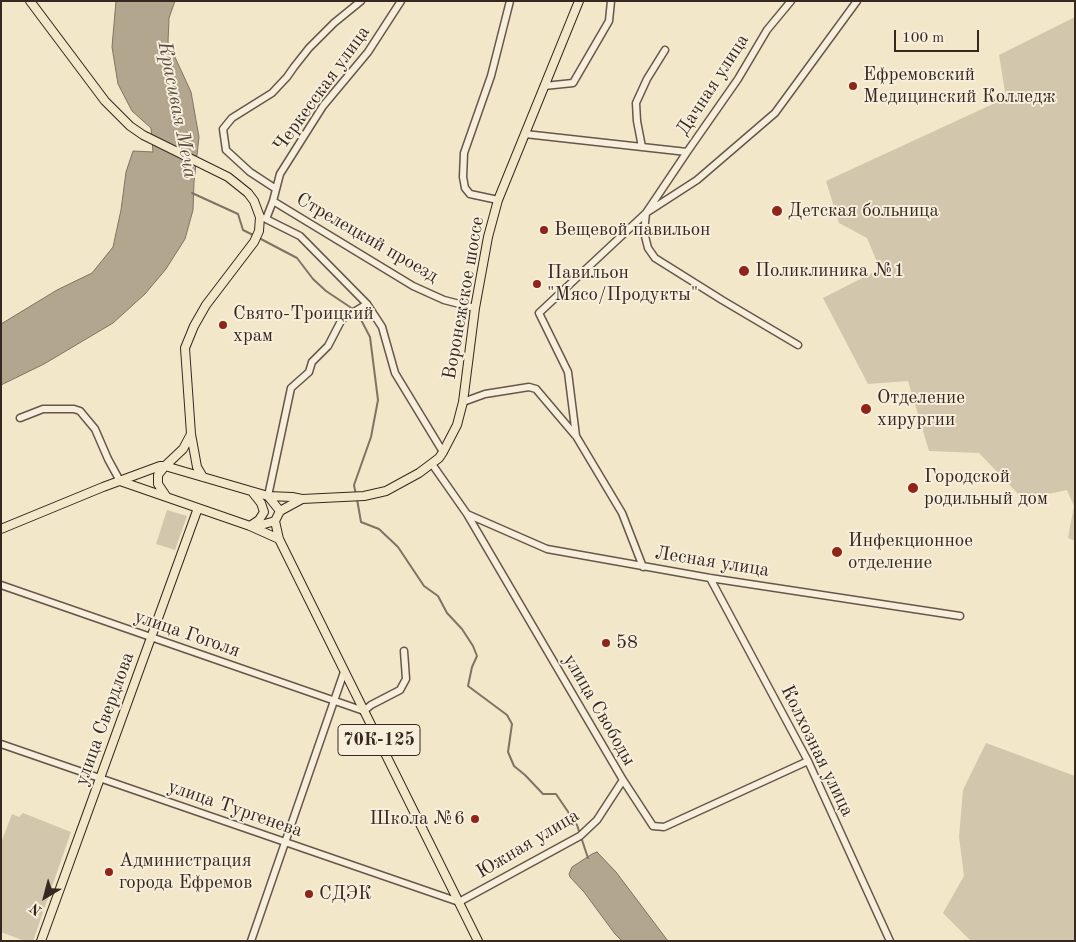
<!DOCTYPE html>
<html>
<head>
<meta charset="utf-8">
<style>
	body { margin:0 }
	#map { position:relative; width:1076px; height:942px; overflow:hidden; background:#f2e7c8; font-family:"Old Standard TT",serif }
	canvas { display:block }
	.frame { position:absolute; inset:0; border:2px solid #362721; pointer-events:none }
	.north { position:absolute; left:20px; top:872px; width:50px; height:50px; -webkit-text-stroke:4px #f7efdb; paint-order:stroke; rotate:217deg; font-size:14px; font-weight:700; line-height:20px; text-align:center; color:#362721 }
	.north::after { content:''; display:block; margin:auto; width:18px; height:22px; background:#362721; clip-path:polygon(50% 0,100% 100%,50% 72%,0 100%) }
	.scale { position:absolute; left:894px; top:30px; width:85px; height:22px; box-sizing:border-box; border:2px solid #362721; border-top:0; padding-left:6px; font-size:15px; line-height:18px; white-space:nowrap; color:#362721; -webkit-text-stroke:4px #f7efdb; paint-order:stroke }
</style>
</head>
<body>
<div id="map">
<canvas width="1076" height="942"></canvas>
<div class="frame"></div>
<div class="north">N</div>
<div class="scale">100 m</div>
</div>
<script>
const c = document.querySelector('canvas').getContext('2d');
c.lineJoin = 'round';
function fillPath(path, color) { c.fillStyle = color; c.fill(path, 'evenodd'); }
const shape = rows => new Path2D(rows.map(r => 'M' + r).join(''));
function trace(path, color, width, dash) { c.strokeStyle = color; c.lineWidth = width; c.lineCap = dash ? 'butt' : 'round'; c.setLineDash(dash || []); c.stroke(path); }
function write(font, color, halo, rows, align = 'center') {
  c.font = font + ' "Old Standard TT",serif'; c.lineWidth = 4; c.setLineDash([]); c.textBaseline = 'middle'; c.strokeStyle = halo; c.fillStyle = color; for (const [text, x, y, turn = 0] of rows) {
    c.save(); c.translate(x, y); c.rotate((+turn || 0) * Math.PI / 180); c.textAlign = isNaN(turn) ? turn : align; if (halo) c.strokeText(text, 0, 0); c.fillText(text, 0, 0); c.restore();
  }
}
const green = shape([
	[1075,17,1075,541,1068,538,1074,506,1067,490,1023,499,979,453,929,451,908,381,868,384,823,298,880,269,867,238,839,223,826,181,1006,98,999,55],
	[167,510,187,516,175,550,156,544],
	[986,743,1075,776,1075,941,971,941,943,913,964,876,959,837,963,790],
	[23,813,71,832,33,941,25,941,1,932,1,843,12,814,19,817]
]);
const water = shape([
	[116,1,175,1,169,18,168,42,191,92,199,137,194,182,193,210,185,239,166,269,145,294,113,323,44,364,1,385,1,324,57,290,92,273,113,247,121,210,126,172,133,151,153,152,151,128,132,111,118,84,112,47,116,1],
	[597,852,616,872,668,941,622,941,615,934,584,892,570,877,569,874,572,867,592,854,597,852]
]);
const stream = shape([
	[192,193,238,214,243,230,255,236],
	[259,238,297,258,313,279,326,291,353,309],
	[356,495,354,485,371,437,378,400,370,337,357,312],
	[357,499,361,522,379,529,398,547,424,586,438,596,447,613,462,629,473,646,477,656,472,667,468,686,507,715,512,724,508,752,514,766,525,775,543,794,556,794,577,825,588,858]
]);
const minor = shape([
	[544,86,573,83,609,21,611,1],
	[525,134,687,152,738,79,767,30,791,1],
	[642,147,637,121,636,103,647,79,665,50],
	[276,189,250,172,226,150,223,129,232,118,272,93,287,77,294,67,309,48,334,23,361,1],
	[498,200,470,194,465,188,463,177,464,153,491,76,510,1],
	[273,201,413,286,444,300,475,308],
	[263,218,266,219,273,201,280,174,323,106,368,52,401,1],
	[266,219,300,236,367,304,382,327,395,373,443,452],
	[798,345,722,300,655,258,648,248,644,232,646,213,697,180,775,113,857,1],
	[463,402,485,394,529,387,536,389,575,435],
	[20,418,43,409,74,409,80,411,95,429,108,459,120,481],
	[432,464,467,514,623,780,653,826,664,827,808,761],
	[268,496,291,388,309,372,312,362,328,346,342,319,367,304],
	[467,514,547,549,710,578,960,616],
	[643,567,622,513,576,436,568,372,539,313,646,213,687,152],
	[710,578,808,761,890,941],
	[1,585,364,711,371,705,400,690,406,679,404,651],
	[1,744,459,902,580,836,597,820,623,780],
	[251,941,344,672]
]);
const major = shape([
	[30,1,105,101,130,126,143,135,228,177,248,193,254,201,260,217,259,231,254,242,206,305,194,326,185,348,191,434,197,467,203,477],
	[120,481,250,526,279,539],
	[166,496,158,484,158,475,165,466,183,449,191,434],
	[268,496,292,497,302,499],
	[250,526,259,520,264,512,261,503,253,493],
	[253,526,261,525,275,521],
	[1,529,103,487,160,466,165,466,268,496,280,511],
	[41,941,198,508],
	[478,941,279,539,275,521,280,511,302,499,364,496,386,491,419,473,439,458,443,452,457,425,463,402,475,308,488,237,498,200,579,1]
]);
const markers = [
	[853,86,5,"#8f2418"],
	[777,211,6,"#8f2418"],
	[544,230,5,"#8f2418"],
	[744,271,6,"#8f2418"],
	[537,284,5,"#8f2418"],
	[223,325,5,"#8f2418"],
	[866,409,6,"#8f2418"],
	[913,488,6,"#8f2418"],
	[837,552,6,"#8f2418"],
	[606,643,5,"#8f2418"],
	[475,819,5,"#8f2418"],
	[109,872,5,"#8f2418"],
	[309,894,5,"#8f2418"]
];
const shields = [
	[379,740,82]
];
const shieldNames = [
	["70К-125",379,740]
];
const poiNames = [
	["Ефремовский",863,75],
	["Медицинский Колледж",863,97],
	["Детская больница",788,211],
	["Вещевой павильон",554,230],
	["Поликлиника №1",755,271],
	["Павильон",547,273],
	["\"Мясо/Продукты\"",547,295],
	["Свято-Троицкий",233,314],
	["храм",233,336],
	["Отделение",877,398],
	["хирургии",877,420],
	["Городской",924,477],
	["родильный дом",924,499],
	["Инфекционное",848,541],
	["отделение",848,563],
	["58",616,643],
	["Школа №6",465,819,"right"],
	["Администрация",119,861],
	["города Ефремов",119,883],
	["СДЭК",319,894]
];
const streetNames = [
	["Дачная улица",713,85,-57],
	["Черкесская улица",322,89,-54],
	["Стрелецкий проезд",367,238,30],
	["Воронежское шоссе",464,298,-80],
	["Лесная улица",712,562,9],
	["улица Гоголя",187,634,19],
	["улица Свободы",599,710,60],
	["улица Свердлова",105,719,-70],
	["Колхозная улица",817,751,64],
	["улица Тургенева",235,809,19],
	["Южная улица",528,844,-31]
];
const waterNames = [
	["Красивая Меча",177,110,79]
];
fillPath(green, '#d2c6ac');
fillPath(water, '#b2a68f');
trace(water, '#807363', 1);
trace(stream, '#807363', 2);
trace(minor, '#65574b', 9);
trace(major, '#362721', 10);
trace(minor, '#f7efdb', 6);
trace(major, '#f2e7c8', 8);
for (const [x, y, r, color] of markers) { const dot = new Path2D(); dot.arc(x, y, r, 0, 2 * Math.PI); c.fillStyle = color; c.fill(dot); trace(dot, '#f7efdb', 2); }
for (const [x, y, w] of shields) { const box = new Path2D(); box.roundRect(x - w / 2, y - 15.5, w, 31, 4); c.fillStyle = '#f7efdb'; c.fill(box); trace(box, '#362721', 1); }
write('bold 18px', '#362721', null, shieldNames);
write('19px', '#362721', '#f7efdb', poiNames, 'left');
write('19px', '#362721', '#f7efdb', streetNames);
write('italic 20px', '#5b4d42', '#f7efdb', waterNames);
</script>
</body>
</html>
